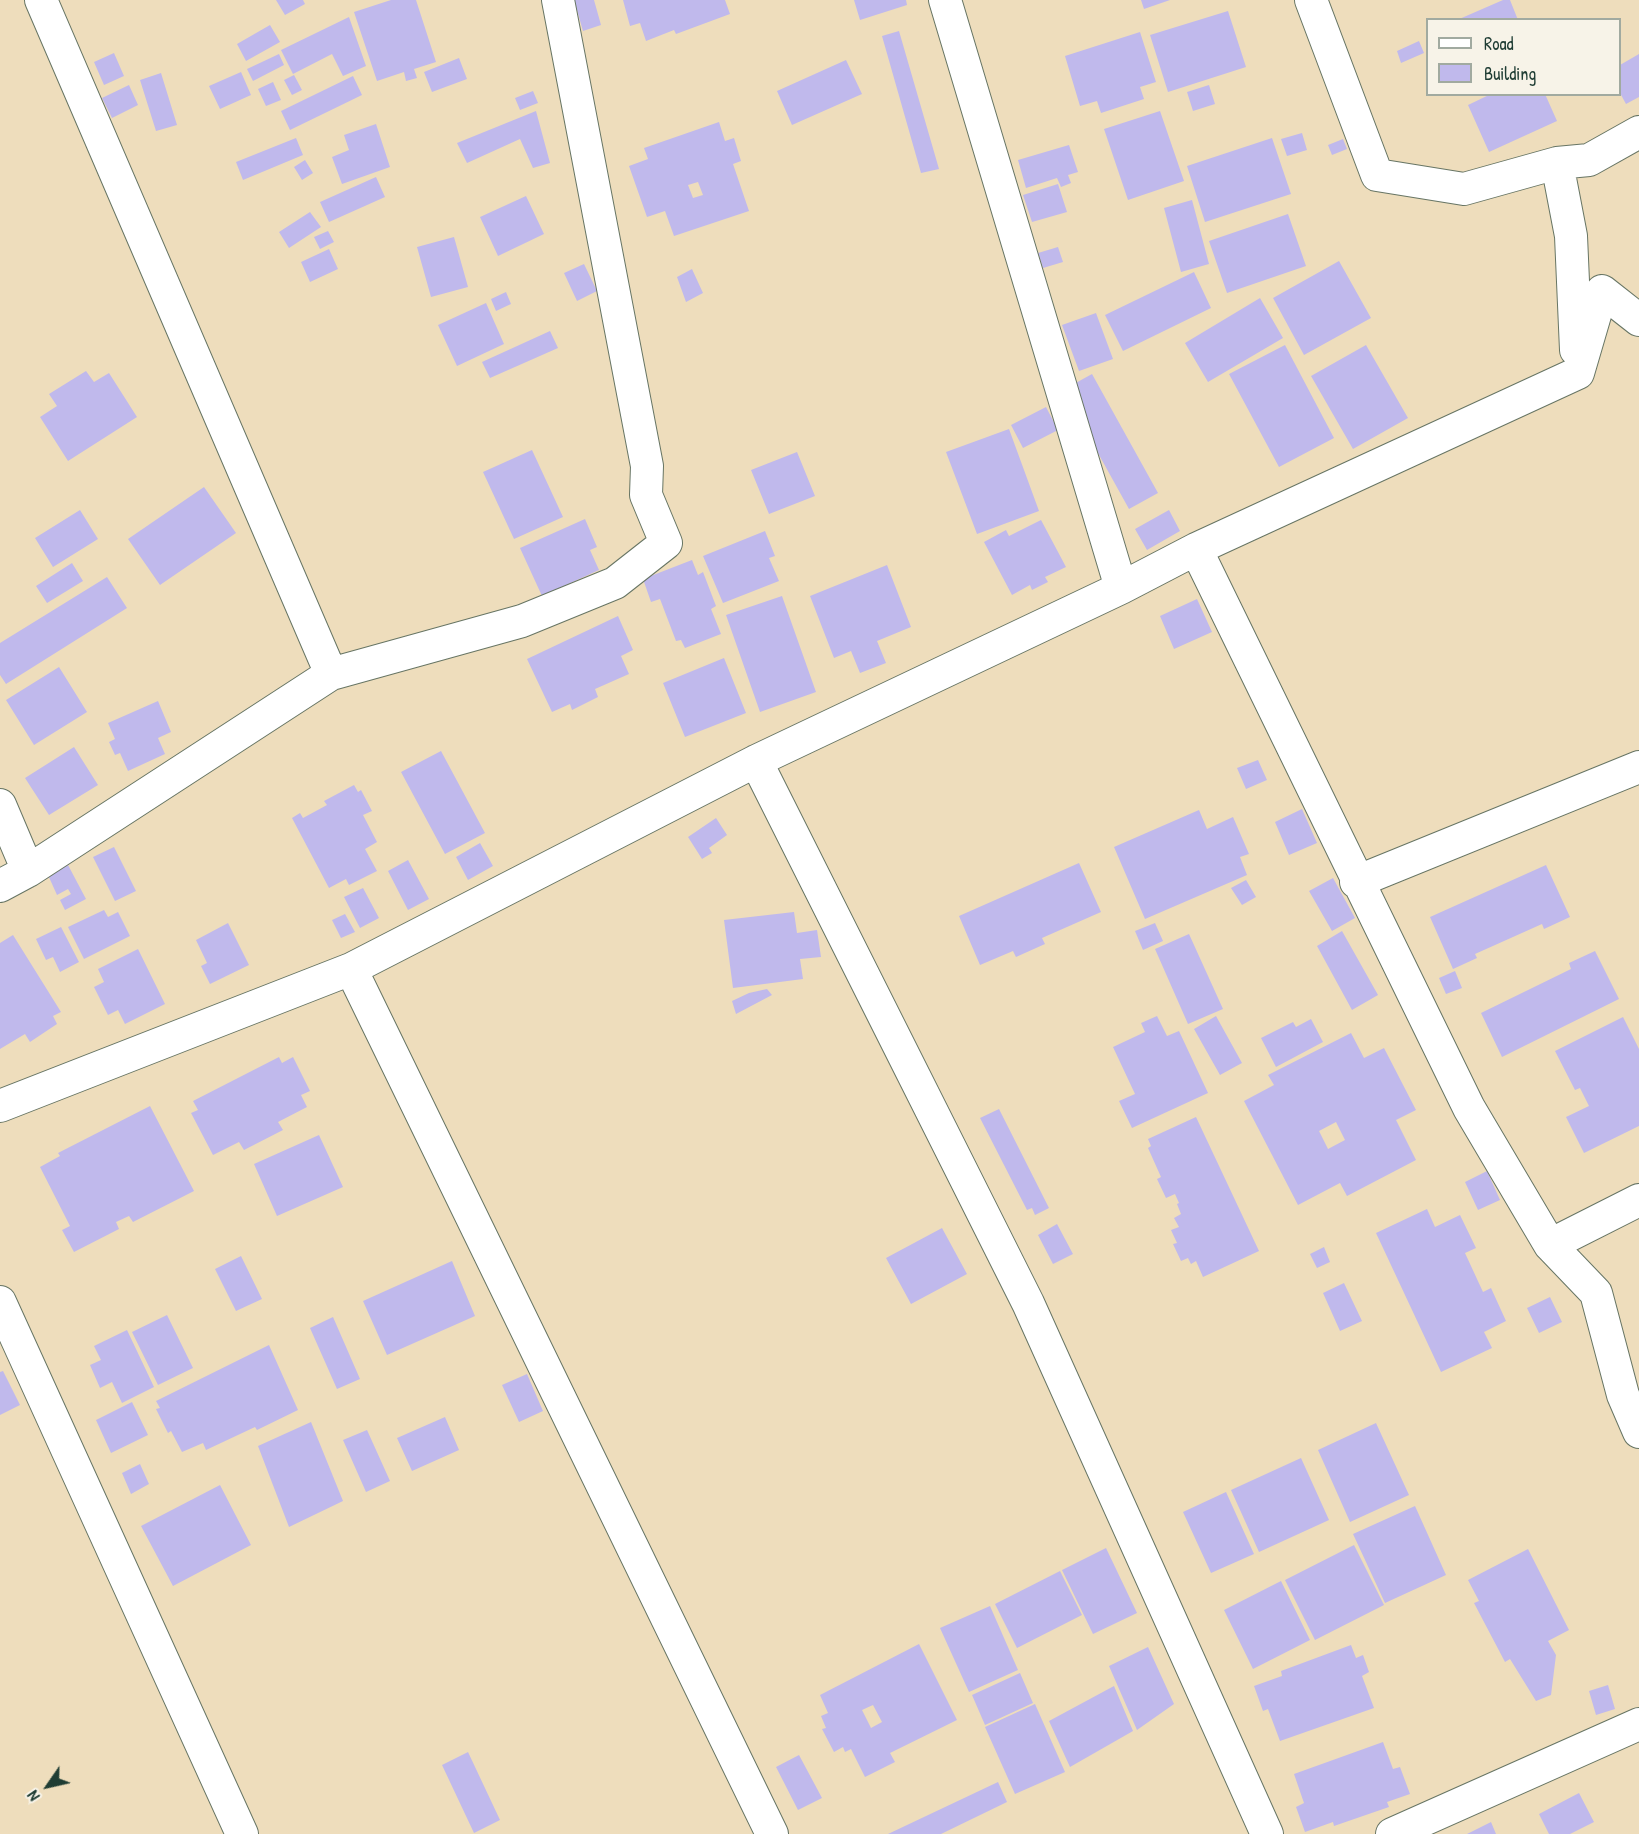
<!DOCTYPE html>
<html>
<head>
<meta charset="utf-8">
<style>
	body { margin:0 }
	#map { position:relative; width:1639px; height:1834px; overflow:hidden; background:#eeddbc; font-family:"Patrick Hand",sans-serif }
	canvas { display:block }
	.legend { position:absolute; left:1426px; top:18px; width:195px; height:78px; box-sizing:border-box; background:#f7f3e8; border:2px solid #a1aaa0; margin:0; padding:8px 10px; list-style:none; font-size:18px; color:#1f3d34 }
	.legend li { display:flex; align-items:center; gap:12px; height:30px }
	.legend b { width:30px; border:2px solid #a1aaa0 }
	.north { position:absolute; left:18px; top:1756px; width:60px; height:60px; -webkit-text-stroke:4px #f7f3e8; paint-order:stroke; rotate:236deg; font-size:16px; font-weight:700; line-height:24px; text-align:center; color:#1f3d34 }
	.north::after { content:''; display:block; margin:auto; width:21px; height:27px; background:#1f3d34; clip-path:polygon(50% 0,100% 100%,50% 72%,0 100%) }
</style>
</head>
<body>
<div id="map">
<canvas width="1639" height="1834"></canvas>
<ul class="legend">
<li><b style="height:8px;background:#fff"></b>Road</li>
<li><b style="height:16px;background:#c0b9ec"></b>Building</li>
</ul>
<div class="north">N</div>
</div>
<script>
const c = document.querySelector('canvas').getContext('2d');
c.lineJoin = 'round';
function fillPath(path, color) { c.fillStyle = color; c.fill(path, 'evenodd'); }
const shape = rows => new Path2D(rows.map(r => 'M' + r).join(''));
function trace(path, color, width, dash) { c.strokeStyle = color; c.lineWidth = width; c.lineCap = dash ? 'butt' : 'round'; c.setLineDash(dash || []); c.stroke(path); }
const building = shape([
	[276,0,303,0,305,4,285,15],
	[391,0,416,0,436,62,414,69,417,78,406,81,404,72,377,81,354,12],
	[574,0,594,0,601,25,583,31],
	[623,0,725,0,730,14,676,34,674,30,646,41,640,23,630,26],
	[854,0,906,0,907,5,860,20],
	[1141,0,1170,0,1144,9],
	[1503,0,1510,0,1518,20,1457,20],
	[1228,11,1246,67,1168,92,1150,35],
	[349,17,366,66,343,76,332,54,293,74,281,50],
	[270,25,280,42,246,61,237,44],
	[899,31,939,169,921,173,882,36],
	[1140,32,1156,82,1140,87,1144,99,1101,113,1097,101,1080,106,1065,56],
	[1419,41,1424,53,1401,63,1397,51],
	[114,53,124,76,104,85,94,62],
	[279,54,284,65,253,81,247,69],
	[1639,54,1639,97,1626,104,1620,93,1620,65],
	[459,58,467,79,432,92,424,72],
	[846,60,862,94,792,125,777,91],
	[241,72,251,95,220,109,209,86],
	[161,73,177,125,156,131,140,80],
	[294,75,302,90,292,95,284,80],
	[353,76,362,95,290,130,281,111],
	[273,82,281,100,266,106,258,89],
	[129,85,138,105,112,118,102,98],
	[1209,85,1215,104,1193,111,1187,92],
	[533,91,538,103,520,110,515,98],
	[1491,94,1545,94,1557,121,1489,152,1468,105],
	[536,111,550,163,533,168,520,139,467,163,457,143],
	[1160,111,1184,181,1128,200,1104,129],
	[719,122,725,141,734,138,741,161,733,164,749,211,674,236,665,211,647,217,629,166,648,159,644,148],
	[698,182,703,195,693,198,688,185],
	[376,124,390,167,342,184,332,157,349,150,344,135],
	[1302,133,1307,150,1287,156,1281,139],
	[296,138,303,155,243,180,236,162],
	[1272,138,1291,194,1205,222,1187,166],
	[1343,139,1347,149,1332,155,1328,145],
	[1069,145,1078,172,1068,175,1071,183,1061,187,1057,178,1026,188,1018,160],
	[305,160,313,173,302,180,294,167],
	[376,177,385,197,329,222,320,202],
	[1058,184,1067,212,1032,222,1023,195],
	[526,196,544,234,498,256,480,217],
	[1192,200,1209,264,1181,272,1164,208],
	[310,212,321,227,289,248,279,232],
	[1288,214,1306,266,1227,293,1209,241],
	[328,231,334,242,320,249,314,237],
	[454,237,468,287,431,297,417,247],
	[1058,247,1063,262,1043,268,1038,253],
	[329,249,338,269,310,282,301,262],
	[1339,261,1371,318,1304,355,1273,298],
	[584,264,597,291,577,301,564,273],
	[692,269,703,293,686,302,677,277],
	[1194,272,1211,308,1123,351,1105,315],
	[506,292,511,304,496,311,491,299],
	[1260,298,1283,338,1208,382,1185,343],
	[486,303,504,344,457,366,438,325],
	[1096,313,1113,359,1079,371,1062,325],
	[550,331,558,348,490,378,482,362],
	[1285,345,1334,438,1279,467,1229,374],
	[1366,345,1408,418,1353,449,1311,376],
	[86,371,94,382,109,373,137,417,68,461,40,417,57,406,49,394],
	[1092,374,1158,493,1129,509,1063,390],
	[1046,407,1058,430,1023,448,1011,425],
	[1009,429,1039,511,977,534,946,452],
	[532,450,563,517,514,539,483,472],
	[797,452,815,496,769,514,751,470],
	[204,487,236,533,160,585,128,539],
	[80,510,98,539,53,567,35,538],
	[1169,510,1180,531,1147,550,1135,529],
	[585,519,597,547,590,550,599,570,542,596,520,548],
	[1041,520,1066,567,1045,577,1048,582,1032,590,1030,585,1012,595,984,542,1006,530,1009,536],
	[765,531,775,556,769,558,779,581,723,603,703,556],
	[692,560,698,575,703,572,716,606,711,609,721,634,685,648,681,640,676,641,660,599,651,602,643,579],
	[72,563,83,581,47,603,36,586],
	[887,565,911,627,877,641,886,663,860,673,851,651,834,658,810,596],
	[107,577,127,608,6,684,0,675,0,643],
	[782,596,816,692,760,712,726,615],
	[1197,599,1212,632,1174,649,1160,616],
	[618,616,633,650,621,656,629,674,595,689,598,697,572,710,570,704,552,712,527,659],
	[724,658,746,713,685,737,663,683],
	[59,667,87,712,34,745,6,700],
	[158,701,171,732,158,738,165,754,128,771,120,753,115,755,109,742,115,739,108,723],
	[74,747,98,785,49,815,25,778],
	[441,751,485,833,445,854,401,772],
	[1258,760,1267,780,1246,789,1237,768],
	[354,785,358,792,361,790,372,811,363,815,377,842,365,849,377,871,349,885,346,879,329,888,292,818,300,813,303,818,327,805,324,801],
	[1302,809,1317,843,1289,855,1275,822],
	[1199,810,1207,829,1233,817,1249,854,1240,857,1247,875,1145,919,1114,847],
	[716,818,727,835,709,848,712,853,702,859,688,837],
	[480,843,493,866,468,880,456,857],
	[114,847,136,891,115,901,93,857],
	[408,860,429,899,408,910,388,871],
	[1079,863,1101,912,1042,938,1045,944,1016,957,1013,951,980,965,959,916],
	[68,865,86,899,65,910,60,900,71,894,68,889,57,895,48,875],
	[1546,865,1570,917,1544,929,1542,924,1475,954,1477,958,1453,969,1430,917],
	[1333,878,1355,918,1332,931,1309,891],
	[1246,880,1256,897,1242,905,1231,888],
	[363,888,379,918,360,928,344,897],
	[104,910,108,917,118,912,130,936,84,959,68,927],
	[794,912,797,933,817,930,821,957,800,959,803,979,733,988,724,920],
	[345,914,355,932,341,938,332,920],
	[228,923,249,965,210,984,201,966,207,963,196,940],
	[1155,923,1163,941,1143,950,1135,931],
	[61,927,79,962,60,972,53,957,46,960,36,939],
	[1342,931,1378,995,1352,1010,1317,946],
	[1189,934,1223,1009,1188,1024,1155,949],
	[13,935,61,1012,53,1016,57,1024,30,1042,25,1034,0,1049,0,943],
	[138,949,165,1004,125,1024,118,1010,108,1015,94,987,104,982,98,969],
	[1595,951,1619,999,1502,1057,1481,1013,1571,969,1569,963],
	[1455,971,1462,988,1446,994,1439,978],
	[767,989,772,995,736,1014,732,1001,749,993],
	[1157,1016,1167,1036,1179,1031,1208,1093,1132,1128,1119,1101,1135,1094,1113,1047,1145,1032,1141,1023],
	[1216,1016,1242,1063,1220,1075,1194,1029],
	[1623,1017,1639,1049,1639,1126,1584,1153,1566,1117,1589,1106,1580,1088,1575,1090,1555,1051],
	[1311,1019,1323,1042,1276,1067,1261,1038,1293,1022,1296,1027],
	[1351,1033,1364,1058,1384,1048,1416,1110,1396,1120,1416,1160,1347,1196,1340,1183,1298,1205,1244,1101,1274,1085,1268,1075],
	[1336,1122,1345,1140,1328,1149,1319,1131],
	[279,1057,282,1063,293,1057,310,1091,301,1095,307,1107,278,1122,283,1130,244,1150,239,1142,213,1155,191,1113,198,1110,193,1101],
	[150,1106,194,1191,133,1222,129,1216,116,1222,119,1229,74,1252,62,1230,70,1226,40,1167,60,1156,58,1153],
	[999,1109,1049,1208,1035,1215,1032,1208,1027,1210,980,1118],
	[1196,1117,1259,1251,1203,1277,1196,1261,1191,1264,1188,1258,1181,1261,1173,1244,1177,1243,1171,1230,1179,1227,1174,1218,1181,1214,1177,1204,1179,1203,1175,1194,1166,1198,1157,1179,1161,1177,1148,1148,1151,1146,1148,1139],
	[319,1135,343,1187,277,1216,254,1164],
	[1487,1171,1500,1200,1478,1210,1465,1182],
	[1427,1209,1435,1227,1460,1215,1476,1248,1465,1253,1483,1292,1491,1288,1506,1321,1484,1332,1492,1348,1441,1372,1376,1233],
	[1057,1224,1073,1254,1053,1264,1038,1235],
	[942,1228,967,1274,911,1304,886,1258],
	[1324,1247,1330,1262,1317,1268,1310,1254],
	[241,1256,262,1299,236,1311,215,1269],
	[452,1261,475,1316,387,1355,363,1301],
	[1344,1283,1362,1321,1340,1331,1323,1293],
	[1550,1297,1562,1322,1539,1333,1527,1308],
	[167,1315,193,1368,158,1385,132,1332],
	[333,1317,360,1379,337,1389,310,1328],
	[127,1330,154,1387,122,1403,112,1382,100,1388,90,1365,101,1360,94,1346],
	[269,1345,298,1410,257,1430,255,1427,206,1450,203,1443,182,1452,171,1431,168,1433,156,1409,160,1408,156,1401],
	[3,1371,20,1405,0,1415,0,1372],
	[527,1374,543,1411,519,1422,502,1385],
	[132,1402,148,1435,111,1453,96,1420],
	[445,1417,459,1450,412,1471,397,1438],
	[311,1422,343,1501,289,1527,258,1446],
	[1376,1423,1409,1495,1350,1522,1318,1450],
	[367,1430,390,1481,366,1492,343,1440],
	[1301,1458,1329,1520,1259,1552,1231,1490],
	[140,1464,149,1484,131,1494,122,1473],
	[220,1485,251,1545,173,1586,141,1526],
	[1226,1492,1254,1554,1211,1573,1183,1512],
	[1415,1506,1446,1575,1385,1603,1353,1534],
	[1354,1545,1384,1605,1315,1640,1285,1580],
	[1106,1548,1137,1613,1093,1634,1062,1570],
	[1528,1549,1569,1630,1548,1641,1556,1655,1551,1695,1536,1701,1510,1659,1505,1662,1474,1603,1479,1601,1468,1580],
	[1060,1571,1082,1615,1017,1648,995,1604],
	[1281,1581,1310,1640,1253,1669,1224,1610],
	[990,1606,1018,1670,969,1692,940,1628],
	[919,1644,957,1720,890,1753,895,1762,865,1777,851,1749,845,1752,843,1747,834,1752,822,1729,826,1728,821,1716,828,1713,820,1695],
	[873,1705,882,1722,871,1728,862,1710],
	[1351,1645,1356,1658,1363,1655,1369,1672,1362,1676,1374,1708,1280,1741,1268,1709,1263,1711,1254,1686,1282,1676,1281,1671],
	[1148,1647,1174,1704,1137,1730,1109,1666],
	[1020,1673,1033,1703,985,1725,972,1695],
	[1608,1685,1615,1709,1596,1715,1589,1691],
	[1114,1686,1133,1731,1070,1767,1049,1721],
	[1035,1704,1065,1772,1015,1794,985,1727],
	[1383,1742,1393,1769,1400,1767,1410,1794,1387,1802,1389,1807,1334,1826,1333,1822,1305,1832,1296,1807,1304,1803,1294,1774],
	[468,1752,500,1820,474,1833,442,1765],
	[799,1755,822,1798,798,1810,776,1767],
	[998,1782,1007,1802,941,1834,888,1834],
	[1579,1793,1594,1822,1570,1834,1549,1834,1539,1814],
	[1491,1822,1496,1834,1467,1834]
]);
const street = shape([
	[41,0,331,674],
	[945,0,1121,588],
	[1311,0,1377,175,1464,189,1557,163,1589,160,1639,132],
	[1557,163,1571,236,1576,350],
	[1196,549,1469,1108,1550,1245,1596,1293,1623,1395,1639,1432],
	[756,761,1028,1303,1267,1834],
	[0,805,28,871],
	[1356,882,1639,767],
	[0,886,28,871,331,674,522,621,615,583,666,543,646,495,647,466,558,0],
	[351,969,772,1834],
	[0,1106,351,969,756,761,1121,588,1196,549,1578,373,1602,291,1639,320],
	[1550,1245,1639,1200],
	[0,1302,242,1834],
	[1392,1834,1639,1724]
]);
fillPath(building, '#c0b9ec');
trace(street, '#677564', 34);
trace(street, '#fff', 32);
</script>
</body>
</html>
